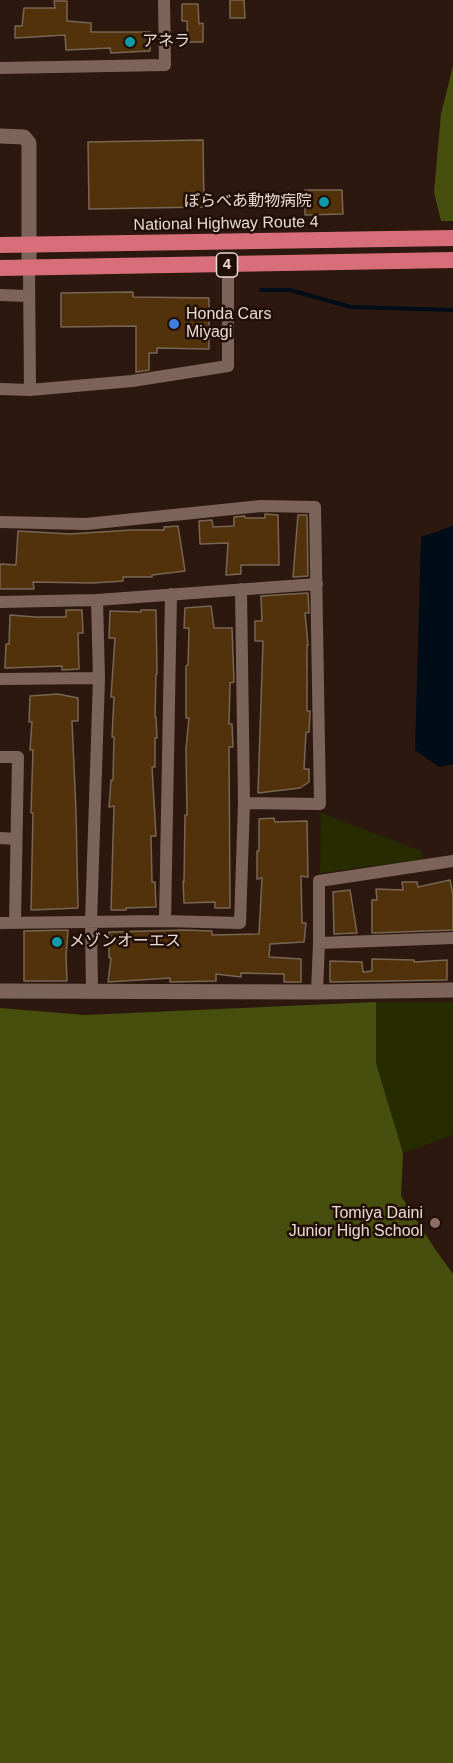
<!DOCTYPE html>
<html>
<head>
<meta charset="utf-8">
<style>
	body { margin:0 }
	canvas { display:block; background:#2c180f }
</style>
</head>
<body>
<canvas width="453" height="1763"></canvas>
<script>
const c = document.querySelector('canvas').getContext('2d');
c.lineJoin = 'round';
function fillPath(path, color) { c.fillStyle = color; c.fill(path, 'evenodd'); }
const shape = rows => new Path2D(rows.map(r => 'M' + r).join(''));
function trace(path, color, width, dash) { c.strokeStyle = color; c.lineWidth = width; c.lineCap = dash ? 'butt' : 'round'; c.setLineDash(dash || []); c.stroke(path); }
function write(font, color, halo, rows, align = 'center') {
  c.font = font + ' Helvetica,"Noto Sans JP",sans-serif'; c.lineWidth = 5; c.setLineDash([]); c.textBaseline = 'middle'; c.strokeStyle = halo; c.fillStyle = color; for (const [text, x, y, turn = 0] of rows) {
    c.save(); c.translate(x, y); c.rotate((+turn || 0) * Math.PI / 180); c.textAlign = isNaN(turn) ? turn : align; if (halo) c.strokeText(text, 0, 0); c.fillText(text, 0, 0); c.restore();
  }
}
const green = shape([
	[321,813,421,851,423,859,320,873],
	[376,1002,453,1002,453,1135,403,1153,376,1063]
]);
const forest = shape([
	[453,66,453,221,441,221,434,192,441,114],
	[376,1002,376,1063,403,1153,401,1196,435,1249,453,1274,453,1763,0,1763,0,1008,85,1015]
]);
const water = shape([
	[453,526,453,764,439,767,415,750,421,537]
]);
const stream = shape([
	[261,290,290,290,351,307,453,310]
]);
const building = shape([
	[230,0,244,0,245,18,230,18,230,0],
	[54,1,67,1,67,21,91,23,91,32,150,32,150,51,111,53,110,48,66,50,65,35,15,38,15,26,22,26,24,8,55,8,54,1],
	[182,4,198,4,199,24,203,23,203,42,188,42,187,21,182,21,182,4],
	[203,140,204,207,89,209,88,142,203,140],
	[305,190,342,190,343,214,305,215,305,190],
	[133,292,133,297,209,298,209,349,157,348,157,353,149,353,149,370,136,372,136,326,61,327,61,293,133,292],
	[265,514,278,515,279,565,241,565,241,574,226,575,228,543,200,544,199,521,212,520,213,527,234,526,234,517,245,516,245,518,265,518,265,514],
	[298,515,307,515,308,576,293,577,298,515],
	[178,526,185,571,152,575,152,577,123,577,123,581,93,583,33,582,34,589,0,589,0,564,16,565,18,531,70,534,132,530,164,530,164,527,178,526],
	[308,593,309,613,305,613,308,645,307,645,307,711,310,711,309,732,306,732,304,769,309,769,309,782,300,788,258,793,263,641,255,641,255,621,262,621,261,596,308,593],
	[211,606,214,628,232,628,234,682,230,683,229,724,232,724,233,747,229,747,230,908,215,908,215,902,184,903,183,881,184,882,185,815,187,815,186,749,189,718,186,718,186,666,188,665,189,628,184,628,185,608,211,606],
	[66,610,82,610,83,633,78,633,79,669,62,670,62,666,5,668,6,644,9,644,10,615,35,617,66,617,66,610],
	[141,610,156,610,157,674,156,674,155,717,156,717,157,738,155,738,155,767,152,767,156,836,151,836,152,882,155,882,156,907,126,908,126,910,111,910,114,806,109,807,111,780,113,780,114,737,112,737,114,697,111,697,115,638,109,638,110,611,141,612,141,610],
	[58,694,78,698,78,721,72,721,76,812,78,908,31,910,33,813,31,813,33,750,30,750,32,722,29,722,30,696,58,694],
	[274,818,275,822,307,821,308,877,301,876,302,923,306,923,304,942,270,944,269,957,301,959,301,982,284,982,284,974,241,973,241,977,216,974,216,981,170,982,170,978,108,982,111,958,109,958,109,932,185,930,212,931,212,935,259,934,262,878,257,879,257,851,259,851,259,819,274,818],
	[450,880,453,895,453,930,372,933,372,900,377,900,376,889,403,890,402,882,417,882,418,887,450,880],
	[350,890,357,933,334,934,333,892,350,890],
	[68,930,66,956,67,981,24,981,24,931,68,930],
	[372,959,414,960,414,962,447,960,447,980,330,982,330,961,362,962,363,972,372,971,372,959]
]);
const minor = shape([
	[0,68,165,65,164,0],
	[29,268,30,390,132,381,228,366,228,265],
	[0,295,28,296],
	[0,389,30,390],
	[0,522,86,524,261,506,315,507,320,804,244,803],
	[0,602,97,600,317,584],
	[0,679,99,678],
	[0,757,18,757,15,923],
	[0,838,16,839],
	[165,921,171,594],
	[0,923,165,921,240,923,244,803,241,589],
	[319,943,453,938],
	[92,992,91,922,99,678,97,600],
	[317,992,319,943,319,881,453,861]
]);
const tertiary = shape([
	[0,136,24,137,29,143,29,268],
	[0,991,317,992,453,990]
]);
const trunk = shape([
	[0,245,453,238],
	[0,268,453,260]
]);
const markers = [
	[130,42,6,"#0f9aa8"],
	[324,202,6,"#0f9aa8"],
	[174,324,6,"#3f7fe0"],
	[57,942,6,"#0f9aa8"],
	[435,1223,6,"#8d6e63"]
];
const shields = [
	[227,265,21]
];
const shieldNames = [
	["4",227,265]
];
const poiNames = [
	["アネラ",142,42],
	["ぽらべあ動物病院",312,202,"right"],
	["Honda Cars",186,315],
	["Miyagi",186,333],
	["メゾンオーエス",69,942],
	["Tomiya Daini",423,1214,"right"],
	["Junior High School",423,1232,"right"]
];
const streetNames = [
	["National Highway Route 4",226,224,-1]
];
fillPath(green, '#262c00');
fillPath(forest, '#474f0e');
fillPath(water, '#000c18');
trace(stream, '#000c18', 4);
fillPath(building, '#51320a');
trace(building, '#786654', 1.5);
trace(minor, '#7d645a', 12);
trace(tertiary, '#7d645a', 15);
trace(trunk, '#d86e79', 16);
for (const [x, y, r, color] of markers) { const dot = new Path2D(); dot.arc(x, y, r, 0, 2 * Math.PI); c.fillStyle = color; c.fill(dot); trace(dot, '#210e06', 2); }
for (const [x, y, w] of shields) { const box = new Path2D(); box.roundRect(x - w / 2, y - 12, w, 24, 4.5); c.fillStyle = '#210e06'; c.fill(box); trace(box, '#e8dad4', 1.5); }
write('bold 15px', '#e8dad4', null, shieldNames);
write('16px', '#e8dad4', '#210e06', poiNames, 'left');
write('16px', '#e8dad4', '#210e06', streetNames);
</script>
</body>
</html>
